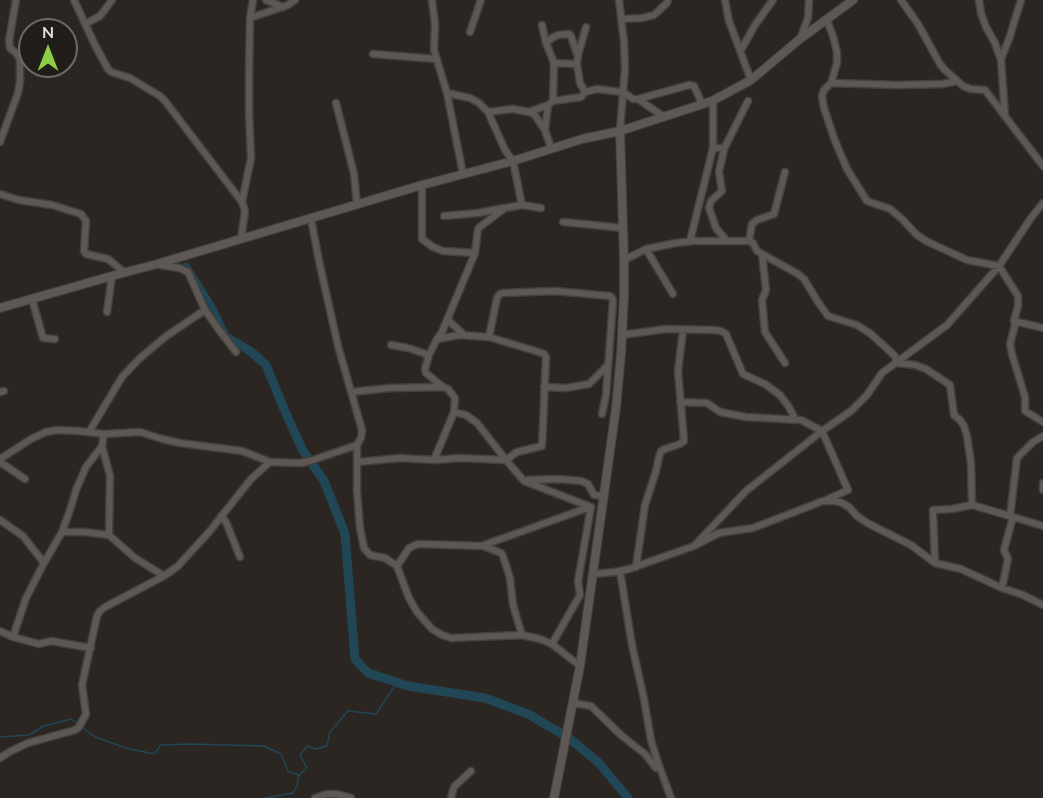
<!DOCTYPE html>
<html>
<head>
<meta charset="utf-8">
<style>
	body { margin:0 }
	#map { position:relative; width:1043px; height:798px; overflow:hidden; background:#2b2622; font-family:Mulish,sans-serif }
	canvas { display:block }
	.north { position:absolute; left:18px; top:18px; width:60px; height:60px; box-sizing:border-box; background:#211d18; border:2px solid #6e6a66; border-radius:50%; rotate:0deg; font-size:16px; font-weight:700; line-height:24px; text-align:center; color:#e1dedb }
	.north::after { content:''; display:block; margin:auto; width:21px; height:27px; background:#8bce46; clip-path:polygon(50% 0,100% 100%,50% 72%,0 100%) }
</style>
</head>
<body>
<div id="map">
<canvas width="1043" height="798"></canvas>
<div class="north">N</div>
</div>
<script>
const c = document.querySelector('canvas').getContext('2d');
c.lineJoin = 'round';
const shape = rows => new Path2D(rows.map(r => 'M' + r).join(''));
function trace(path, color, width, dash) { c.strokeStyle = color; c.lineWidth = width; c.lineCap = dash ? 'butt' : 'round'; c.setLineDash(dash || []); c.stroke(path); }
const stream = shape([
	[82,727,95,737,126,748,154,754,161,745,189,744,264,746,281,754,288,771,299,775,307,768,300,755,307,746,315,749,327,746,330,732,348,711,376,714,397,682],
	[0,737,29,735,44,726,71,719,78,724],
	[265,798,293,793,297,786,299,775]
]);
const river = shape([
	[186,267,212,309,225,336,250,351,266,365,284,409,302,449,324,481,345,534,355,659,368,673,408,686,485,698,528,714,569,738,599,763,628,798]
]);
const minor = shape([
	[74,0,95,45,108,69,111,72,130,78,160,96,165,101,242,202,245,211,241,239],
	[266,0,283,7],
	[432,0,435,25,434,50,447,93,463,174],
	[619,0,624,42,625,68,620,131],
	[725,0,729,21,751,80],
	[901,0,918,24,940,64,945,70,963,86,971,89,985,90,1043,166],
	[979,0,981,13,986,27,995,43,1001,60,1005,116],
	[250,18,288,5,295,0],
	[621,19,642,18,654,15,667,3,668,0],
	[827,20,833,36,837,52,837,63,831,83,824,90,822,96,824,108,835,141,847,169,867,201,890,209,902,219,916,234,926,241,967,260,999,266,1018,296,1018,306,1014,321,1015,325,1010,344,1012,354,1025,397,1025,411,1043,422],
	[85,24,100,16,112,0],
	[542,25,546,43,554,63,553,101],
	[586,27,578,55,577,64,580,83,585,92,597,89,623,92,633,99,638,99,689,85,694,86,702,104],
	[470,32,481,0],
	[800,39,808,18,809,0],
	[546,43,552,38,558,35,569,34,571,36,577,54],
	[741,50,755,25,773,0],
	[373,54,436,59],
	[1001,59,1009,39,1021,0],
	[554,63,577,64],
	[831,83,898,85,943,84,956,81],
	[447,93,470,98,479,103,488,112,505,150,513,161,522,205,541,208],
	[638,99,664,117],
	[712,101,713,105,713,148,721,148,724,149,719,172,722,191,711,201,709,208,716,228,726,240],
	[336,103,354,174,357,205],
	[548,105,545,130,551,148],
	[488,112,513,109,529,112,534,114,545,130],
	[529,112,548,105,553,101,581,97,585,92],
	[0,142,18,93,20,81,20,59,16,53,10,48,9,41,16,0],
	[724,149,748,101],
	[422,185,422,239,433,247,443,251,475,253],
	[0,194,19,200,52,205,81,214,86,221,84,251,86,254,108,259,124,272],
	[242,202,251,158,249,113,249,73,250,18,253,0],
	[444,216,478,213,503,208],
	[311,219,319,261,338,346,362,430,361,438,357,445,357,491,360,528,364,548,370,555,385,558,397,566,409,598,417,612,432,629,442,635,451,638,522,635,540,639,552,644,580,666],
	[563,222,623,228],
	[690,241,713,148],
	[749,241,752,224,757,220,774,214,785,172],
	[646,249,673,294],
	[762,254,766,290,762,300,765,332,785,363],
	[624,260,646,249,676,243,694,241,749,241,753,243,757,251,762,254,798,274,804,279,818,302,828,316,857,325,871,334,895,356,897,363,915,365,926,369,950,385,954,415,960,420,964,426,967,436,971,464,972,505],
	[32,299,43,338,55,339],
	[205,310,219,330,236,352],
	[107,312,112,276],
	[447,319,464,335],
	[1014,321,1043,328],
	[622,335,665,329,714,330,721,331,726,334,743,374,765,384,780,395,789,407,795,419],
	[489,337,497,298,500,294,503,293,555,291,610,296,612,298,613,300,606,395,602,414],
	[437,339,442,332,475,253,478,229,481,226,505,208,522,205],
	[391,345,408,348,429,355],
	[443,387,426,373,425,369,429,355,437,339,460,335,489,337,542,353,544,354,546,357,542,446,517,452,506,460,524,481,591,507,578,581,580,595,552,644],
	[544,387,565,388,589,384,607,366],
	[0,392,4,391],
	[351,392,390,388,443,387,448,389,455,398,454,412,434,460,400,458,358,462],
	[680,402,707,403,720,412,746,417,801,420,822,431,848,490,826,500],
	[89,432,122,377,139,359,165,337,205,310,188,272,179,268,160,265],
	[1043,436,1033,442,1017,458,1010,516,1043,526],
	[102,446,110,476,109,535],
	[0,459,31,439,46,432,57,430,79,431,104,434,140,432,162,439,180,443,242,451,270,462,301,463,310,461,357,445],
	[434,460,460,458,506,460,477,423,466,415,454,412],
	[0,462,25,479],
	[528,480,559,479,581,481,588,484,594,495,603,496],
	[1043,483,1043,490],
	[221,516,226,522,240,557],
	[0,520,23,536,44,563],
	[62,532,84,532,109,535,135,558,164,576],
	[484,545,590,507],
	[694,546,746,491,822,431,851,411,867,395,882,373,947,325,999,266,1031,218,1043,203],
	[935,563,933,510,952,509,972,505,1010,516],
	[397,566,409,548,418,544,483,546,501,553,503,556,510,578,513,605,522,635],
	[636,567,645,505,656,471,659,457,661,451,665,449,680,444,684,441,678,371,683,330],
	[620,571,632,645,644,699,651,740,657,760,671,798],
	[593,574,615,572,629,569,694,546,719,533,753,528,823,501,835,501,842,503,849,507,857,516,869,524,911,545,935,563,961,569,1002,588,1023,595,1043,605],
	[1002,588,1008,559,1004,550,1013,517],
	[0,631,13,637,39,644,51,641,91,648],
	[13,637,26,598,44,563,62,532,70,510,76,490,86,467,102,446,104,434],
	[573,703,591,706,622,736,645,754,656,768],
	[0,758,11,751,28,743,75,730,79,727,86,714,82,685,97,616,100,611,105,607,164,576,178,566,209,532,251,479,270,462],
	[315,798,327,794,337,794,351,798],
	[451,798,454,787,471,771]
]);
const tertiary = shape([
	[0,308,119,274,157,264,422,185,513,161,582,139,620,131,712,101,751,80,800,39,853,0],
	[554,798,580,666,616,408,621,354,624,296,624,260,620,131]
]);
trace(stream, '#214757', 1.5);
trace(river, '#214757', 9);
trace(minor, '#44413d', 9);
trace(tertiary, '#44413d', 10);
trace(minor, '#5d5853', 6);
trace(tertiary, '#5d5853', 8);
</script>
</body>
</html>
